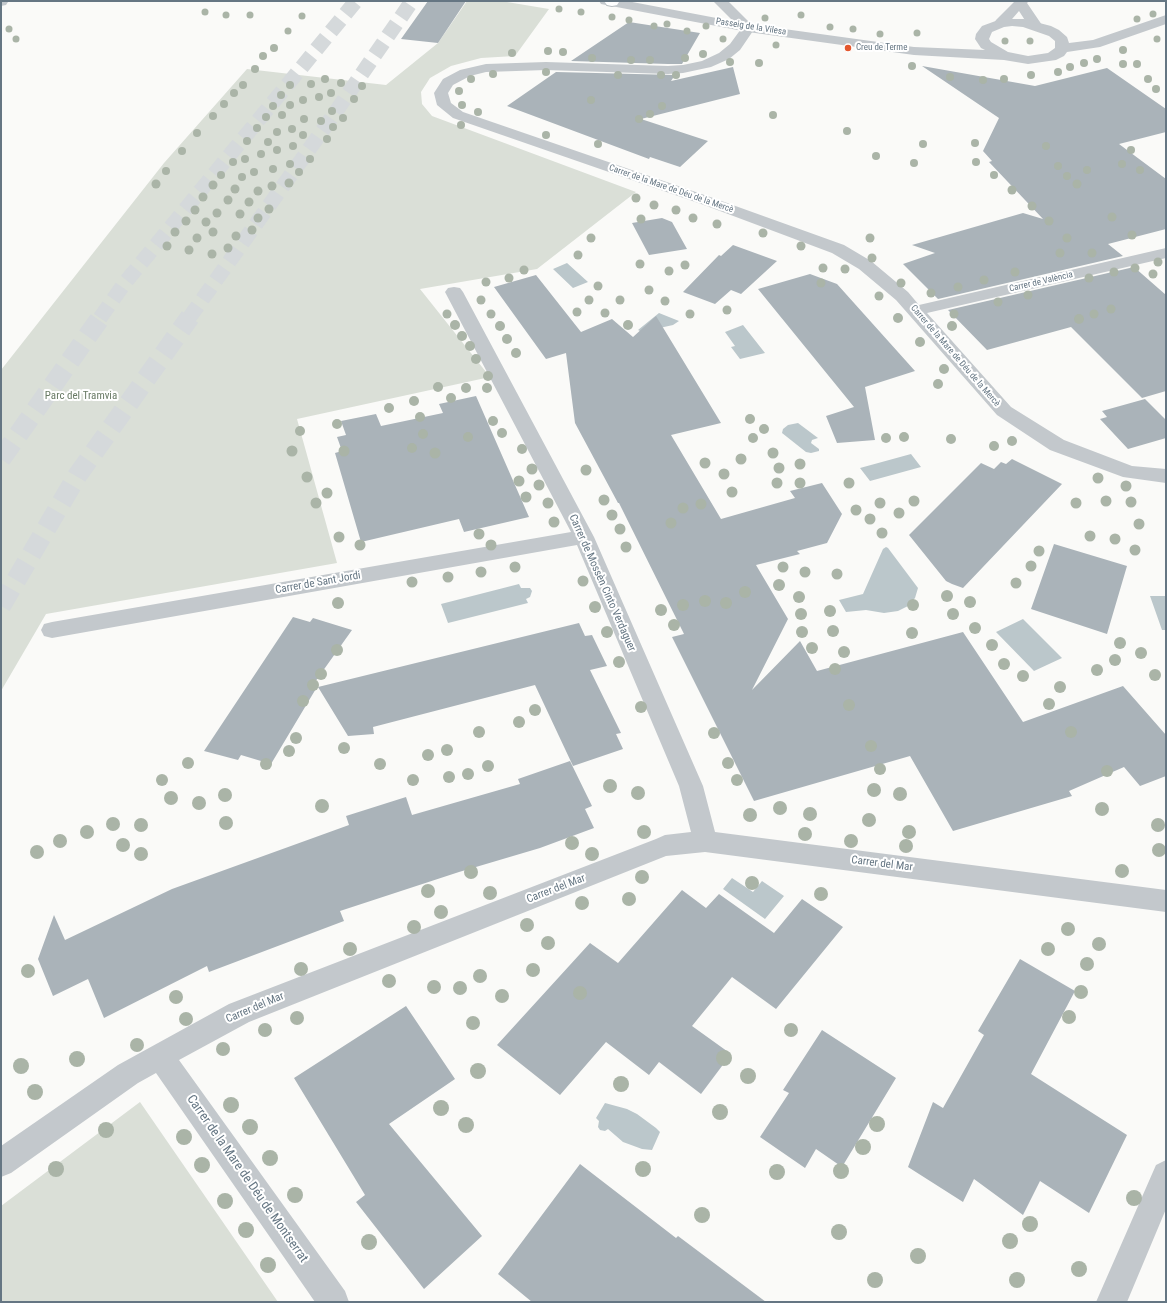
<!DOCTYPE html>
<html>
<head>
<meta charset="utf-8">
<style>
	body { margin:0 }
	#map { position:relative; width:1167px; height:1303px; overflow:hidden; background:#fafaf8; font-family:"Roboto Condensed",sans-serif }
	canvas { display:block }
	.frame { position:absolute; inset:0; border:2px solid #657683; pointer-events:none }
</style>
</head>
<body>
<div id="map">
<canvas width="1167" height="1303"></canvas>
<div class="frame"></div>
</div>
<script>
const c = document.querySelector('canvas').getContext('2d');
c.lineJoin = 'round';
function fillPath(path, color) { c.fillStyle = color; c.fill(path, 'evenodd'); }
const shape = rows => new Path2D(rows.map(r => 'M' + r).join(''));
function trace(path, color, width, dash) { c.strokeStyle = color; c.lineWidth = width; c.lineCap = dash ? 'butt' : 'round'; c.setLineDash(dash || []); c.stroke(path); }
function write(font, color, halo, rows, align = 'center') {
  c.font = font + ' "Roboto Condensed",sans-serif'; c.lineWidth = 4; c.setLineDash([]); c.textBaseline = 'middle'; c.strokeStyle = halo; c.fillStyle = color; for (const [text, x, y, turn = 0] of rows) {
    c.save(); c.translate(x, y); c.rotate((+turn || 0) * Math.PI / 180); c.textAlign = isNaN(turn) ? turn : align; if (halo) c.strokeText(text, 0, 0); c.fillText(text, 0, 0); c.restore();
  }
}
const green = shape([
	[467,1,501,1,549,9,515,56,481,58,451,66,430,78,421,92,422,104,432,116,636,192,537,269,420,289,490,377,297,419,337,563,46,614,1,691,1,370,164,163,247,69,386,85,438,43],
	[140,1102,278,1302,1,1302,1,1206]
]);
const water = shape([
	[567,263,588,282,573,288,553,269],
	[659,313,679,321,673,325,655,329,648,335,638,330],
	[743,325,765,353,740,359,731,347,735,346,725,332],
	[798,423,818,438,812,440,811,443,819,449,819,451,811,453,806,452,782,433,783,429,788,425],
	[911,454,921,467,870,481,860,468],
	[886,547,888,548,918,588,915,598,908,606,898,611,884,613,866,610,846,612,839,600,863,594,883,549],
	[519,584,521,588,530,588,532,591,530,597,526,599,528,603,448,623,441,604],
	[1150,596,1166,596,1166,630,1162,630],
	[1023,619,1062,658,1034,671,996,632],
	[732,878,753,892,762,881,784,896,765,919,723,889],
	[605,1103,627,1109,637,1114,656,1128,660,1132,652,1150,642,1149,623,1142,608,1129,605,1131,600,1130,598,1127,599,1121,596,1118]
]);
const building = shape([
	[428,1,466,1,438,43,401,39],
	[629,22,700,33,682,64,668,64,571,61],
	[922,66,1035,86,1107,68,1166,109,1166,132,1119,144,1166,179,1166,229,1108,244,1123,256,938,299,903,264,935,253,912,245,1023,213,1043,219,989,162,992,161,983,151,999,118],
	[733,67,740,94,641,119,708,141,680,167,650,157,649,159,507,106,556,72,675,75,671,81],
	[662,218,672,222,687,249,649,255,632,223],
	[733,245,777,261,741,294,731,290,715,304,683,292,719,255,721,256],
	[1134,267,1166,295,1166,391,1142,398,1071,327,987,350,948,310],
	[810,274,837,284,915,371,865,387,875,440,837,443,826,416,854,407,758,289],
	[536,275,581,332,612,319,633,337,656,316,721,423,671,435,721,519,795,498,790,491,822,483,842,514,827,543,797,551,800,554,756,565,788,619,752,690,800,641,817,671,963,632,1023,722,1123,686,1166,735,1166,776,1140,786,1124,767,1069,791,1072,796,953,831,910,756,754,801,672,637,684,634,619,503,618,503,575,423,566,353,546,359,494,287],
	[476,396,529,517,464,532,459,519,361,542,335,453,342,451,337,437,346,435,341,421,376,414,381,426,443,413,439,404],
	[1145,399,1166,420,1166,438,1128,449,1100,419,1107,417,1102,411],
	[1012,459,1062,484,963,588,952,584,946,581,909,535,981,463,994,469,1001,462,1006,464],
	[1054,544,1127,566,1107,634,1031,609],
	[293,617,310,622,313,618,352,630,310,689,317,687,271,764,241,755,238,760,204,751],
	[579,623,585,636,592,635,607,666,590,670,621,733,616,734,623,749,573,766,535,685,373,727,374,734,348,736,318,687],
	[570,761,592,806,585,809,594,828,540,848,459,872,340,911,344,921,209,972,207,966,104,1018,88,979,53,996,38,959,54,915,65,940,172,889,349,825,346,816,406,797,412,815,520,784,518,779],
	[682,890,706,908,719,894,774,933,802,899,843,927,776,1009,732,977,692,1026,731,1054,701,1094,659,1062,649,1075,606,1042,560,1095,497,1045,590,943,618,963],
	[1020,959,1075,991,1031,1074,1127,1135,1089,1213,1040,1181,1023,1215,974,1179,963,1202,908,1167,933,1102,943,1108,984,1035,978,1031],
	[406,1006,455,1079,389,1124,482,1236,424,1289,356,1202,365,1195,294,1078],
	[822,1030,896,1078,842,1167,816,1149,805,1168,760,1137,789,1093,783,1090],
	[580,1164,676,1238,678,1236,766,1302,532,1302,498,1274]
]);
const motorwayTunnelFar1 = shape([
	[100,318,124,284,356,1],
	[189,318,337,110,412,1]
]);
const motorwayTunnel = shape([
	[1,459,101,317],
	[1,606,77,476,190,317]
]);
const minor = shape([
	[713,1,728,1,755,28,740,50,729,59,711,67,683,73,668,74,546,70,486,72,470,76,453,85,448,93,451,103,463,112,716,199,844,245,871,261,908,292,919,305,1166,248,1166,258,927,313,1011,407,1064,440,1132,466,1166,469,1166,483,1123,477,1050,450,997,415,896,300,859,269,832,253,704,205,453,118,437,105,434,93,443,79,460,70,486,64,546,62,668,66,683,65,702,61,719,53,730,44,741,29,713,1],
	[1015,1,1029,1,1027,3,1042,25,1040,28,1030,28,1019,11,1006,26,996,26,994,23,996,20,1015,1],
	[454,287,460,288,463,292,594,537,703,786,715,832,1166,890,1166,912,705,852,666,856,249,1022,179,1060,345,1291,349,1302,315,1302,156,1073,138,1083,11,1173,1,1177,1,1146,118,1065,229,1004,656,839,665,835,691,832,679,786,577,545,52,638,44,636,41,630,44,624,52,622,571,532,445,292,448,288,454,287],
	[1166,1160,1166,1209,1127,1302,1096,1302,1156,1165,1166,1160]
]);
const tertiary = shape([
	[1,1,8,1,8,2,6,5,1,6,1,1],
	[599,1,627,1,748,24,914,47,985,50,981,48,975,39,976,34,982,26,1001,19,1024,19,1051,26,1059,30,1067,37,1069,43,1093,40,1166,15,1166,24,1100,47,1067,52,1064,56,1056,60,1028,64,1004,60,914,55,748,32,606,5,601,4,599,1],
	[1012,26,1023,27,1049,36,1055,41,1055,48,1048,53,1028,56,1008,52,991,42,989,39,992,32,1004,27,1012,26]
]);
const motorway = shape([
	[604,1,618,1,619,2,617,5,612,6,607,5,604,1]
]);
const trees = [
	[559,9,3.5],
	[205,12,3.5],
	[581,12,3.5],
	[1153,14,3.5],
	[226,15,3.5],
	[250,15,3.5],
	[801,15,3.5],
	[302,16,3.5],
	[612,17,3.5],
	[765,18,3.5],
	[1137,19,3.5],
	[629,20,3.5],
	[667,24,3.5],
	[654,26,3.5],
	[706,26,3.5],
	[830,27,3.5],
	[9,29,3.5],
	[853,29,3.5],
	[288,31,3.5],
	[687,31,3.5],
	[917,33,3.5],
	[880,34,3.5],
	[16,39,3.5],
	[723,39,3.5],
	[1157,39,3.5],
	[1005,41,3.5],
	[1030,41,3.5],
	[776,45,3.5],
	[274,48,4],
	[1123,50,4],
	[548,51,4],
	[563,52,4],
	[512,53,4],
	[703,54,4],
	[263,56,4],
	[592,58,4],
	[685,58,4],
	[1097,59,4],
	[631,60,4],
	[650,60,4],
	[730,62,4],
	[759,63,4],
	[1084,63,4],
	[1123,64,4],
	[1137,64,4],
	[912,66,4],
	[1070,67,4],
	[255,69,4],
	[546,72,4],
	[1058,72,4],
	[493,74,4],
	[618,75,4],
	[661,75,4],
	[676,75,4],
	[1031,75,4],
	[950,77,4],
	[325,79,4],
	[471,79,4],
	[1004,79,4],
	[1148,79,4],
	[983,80,4],
	[341,83,4],
	[311,84,4],
	[243,85,4],
	[290,85,4],
	[362,86,4],
	[1156,89,4],
	[459,91,4],
	[234,93,4],
	[331,93,4],
	[281,95,4],
	[319,97,4],
	[354,99,4],
	[303,100,4],
	[591,100,4],
	[224,104,4],
	[290,105,4],
	[462,105,4],
	[273,106,4],
	[662,106,4],
	[332,111,4],
	[478,112,4],
	[650,114,4],
	[282,115,4],
	[773,115,4],
	[213,116,4],
	[266,117,4],
	[343,118,4],
	[304,119,4],
	[639,119,4],
	[321,121,4],
	[461,125,4],
	[333,127,4],
	[257,128,4],
	[292,129,4],
	[847,131,4],
	[277,132,4],
	[197,133,4],
	[303,135,4],
	[546,135,4],
	[327,139,4],
	[247,141,4],
	[268,142,4],
	[975,143,4],
	[598,144,4],
	[923,144,4],
	[293,146,4],
	[1046,146,4],
	[277,150,4],
	[1131,150,4],
	[182,151,4],
	[261,154,4],
	[876,156,4],
	[245,159,4],
	[310,159,4],
	[233,162,4],
	[976,162,4],
	[914,163,4],
	[290,164,4],
	[1122,164,4],
	[1058,166,4],
	[273,169,4],
	[1087,170,4],
	[1140,170,4],
	[166,171,4],
	[254,172,4],
	[299,172,4],
	[221,175,4],
	[994,175,4],
	[1067,176,4],
	[242,177,4],
	[289,183,4.5],
	[156,184,4.5],
	[1077,184,4.5],
	[213,185,4.5],
	[272,186,4.5],
	[235,189,4.5],
	[1012,190,4.5],
	[258,191,4.5],
	[203,197,4.5],
	[636,198,4.5],
	[228,200,4.5],
	[249,202,4.5],
	[654,205,4.5],
	[1032,206,4.5],
	[269,209,4.5],
	[195,210,4.5],
	[676,210,4.5],
	[217,213,4.5],
	[240,214,4.5],
	[1112,217,4.5],
	[258,218,4.5],
	[693,218,4.5],
	[641,219,4.5],
	[186,221,4.5],
	[1049,221,4.5],
	[206,222,4.5],
	[717,224,4.5],
	[252,230,4.5],
	[175,232,4.5],
	[213,232,4.5],
	[763,233,4.5],
	[1132,235,4.5],
	[236,236,4.5],
	[197,238,4.5],
	[591,238,4.5],
	[870,238,4.5],
	[1067,238,4.5],
	[167,246,4.5],
	[801,246,4.5],
	[228,248,4.5],
	[189,250,4.5],
	[1060,253,4.5],
	[1092,253,4.5],
	[212,254,4.5],
	[578,255,4.5],
	[872,258,4.5],
	[1158,262,4.5],
	[640,264,4.5],
	[685,265,4.5],
	[823,268,4.5],
	[1135,268,4.5],
	[845,269,4.5],
	[524,270,4.5],
	[669,271,4.5],
	[1015,272,4.5],
	[1114,272,4.5],
	[1153,274,4.5],
	[509,278,4.5],
	[1089,278,4.5],
	[984,280,4.5],
	[486,282,4.5],
	[821,283,4.5],
	[901,283,4.5],
	[598,286,4.5],
	[958,287,4.5],
	[649,290,4.5],
	[931,293,4.5],
	[1028,295,4.5],
	[879,296,4.5],
	[481,300,4.5],
	[589,300,4.5],
	[620,300,4.5],
	[665,301,4.5],
	[998,302,4.5],
	[1111,309,4.5],
	[727,310,4.5],
	[577,312,4.5],
	[605,313,4.5],
	[447,314,4.5],
	[491,314,4.5],
	[690,314,4.5],
	[954,314,4.5],
	[1094,314,4.5],
	[898,318,5],
	[1079,319,5],
	[455,325,5],
	[628,325,5],
	[500,326,5],
	[952,326,5],
	[462,336,5],
	[507,339,5],
	[920,342,5],
	[470,346,5],
	[516,353,5],
	[476,359,5],
	[944,369,5],
	[488,376,5],
	[938,384,5],
	[438,387,5],
	[466,388,5],
	[487,388,5],
	[451,398,5],
	[414,401,5],
	[389,408,5],
	[420,417,5],
	[750,419,5],
	[493,421,5],
	[337,424,5],
	[764,429,5],
	[300,431,5],
	[502,433,5],
	[423,434,5],
	[468,437,5],
	[904,437,5],
	[753,438,5],
	[886,438,5],
	[951,439,5],
	[1012,441,5],
	[994,446,5],
	[412,448,5],
	[522,449,5],
	[292,451,5.5],
	[344,451,5.5],
	[435,453,5.5],
	[773,453,5.5],
	[741,459,5.5],
	[705,463,5.5],
	[800,464,5.5],
	[779,468,5.5],
	[532,469,5.5],
	[586,470,5.5],
	[724,474,5.5],
	[307,477,5.5],
	[1098,478,5.5],
	[519,481,5.5],
	[777,483,5.5],
	[800,483,5.5],
	[849,483,5.5],
	[539,485,5.5],
	[1126,486,5.5],
	[732,492,5.5],
	[327,493,5.5],
	[526,497,5.5],
	[604,500,5.5],
	[914,501,5.5],
	[1106,501,5.5],
	[1131,502,5.5],
	[316,503,5.5],
	[548,503,5.5],
	[880,503,5.5],
	[1076,503,5.5],
	[701,504,5.5],
	[683,508,5.5],
	[856,510,5.5],
	[899,513,5.5],
	[612,515,5.5],
	[870,519,5.5],
	[554,522,5.5],
	[671,523,5.5],
	[1139,524,5.5],
	[620,529,5.5],
	[882,533,5.5],
	[479,534,5.5],
	[1090,536,5.5],
	[339,537,5.5],
	[1115,539,5.5],
	[360,545,5.5],
	[491,545,5.5],
	[626,547,5.5],
	[1135,550,5.5],
	[1039,551,5.5],
	[1031,566,5.5],
	[515,567,5.5],
	[783,567,5.5],
	[481,572,5.5],
	[805,572,5.5],
	[837,574,5.5],
	[448,577,5.5],
	[583,581,5.5],
	[412,582,5.5],
	[1016,583,5.5],
	[779,585,6],
	[745,592,6],
	[947,596,6],
	[799,597,6],
	[705,601,6],
	[970,602,6],
	[338,603,6],
	[726,603,6],
	[683,605,6],
	[913,605,6],
	[595,607,6],
	[661,610,6],
	[830,611,6],
	[801,614,6],
	[953,614,6],
	[674,625,6],
	[975,628,6],
	[833,631,6],
	[607,632,6],
	[802,632,6],
	[912,633,6],
	[1120,643,6],
	[992,645,6],
	[812,648,6],
	[337,650,6],
	[844,652,6],
	[1141,653,6],
	[1115,660,6],
	[619,662,6],
	[1004,664,6],
	[835,669,6],
	[1097,670,6],
	[321,674,6],
	[1155,675,6],
	[1023,676,6],
	[313,685,6],
	[1060,687,6],
	[303,701,6],
	[1049,704,6],
	[849,705,6],
	[641,707,6],
	[535,710,6],
	[519,722,6],
	[479,732,6],
	[1071,732,6],
	[714,733,6],
	[296,738,6],
	[871,746,6],
	[344,748,6],
	[447,750,6],
	[289,751,6],
	[428,755,6],
	[188,763,6],
	[728,763,6],
	[266,764,6],
	[380,764,6],
	[488,766,6],
	[880,769,6],
	[1107,771,6],
	[468,774,6],
	[449,777,6],
	[162,780,6],
	[413,780,6],
	[737,780,6],
	[610,786,7],
	[874,790,7],
	[638,793,7],
	[900,794,7],
	[225,795,7],
	[171,798,7],
	[199,803,7],
	[322,806,7],
	[780,808,7],
	[1102,809,7],
	[810,814,7],
	[750,815,7],
	[869,820,7],
	[226,823,7],
	[113,824,7],
	[141,825,7],
	[1158,825,7],
	[87,832,7],
	[644,832,7],
	[909,832,7],
	[805,834,7],
	[60,841,7],
	[851,841,7],
	[572,843,7],
	[123,845,7],
	[906,846,7],
	[1159,850,7],
	[37,852,7],
	[141,854,7],
	[592,854,7],
	[1122,871,7],
	[471,872,7],
	[642,877,7],
	[752,883,7],
	[428,891,7],
	[490,893,7],
	[821,894,7],
	[629,899,7],
	[582,903,7],
	[441,912,7],
	[527,925,7],
	[414,927,7],
	[1068,929,7],
	[548,943,7],
	[1099,944,7],
	[350,949,7],
	[1048,949,7],
	[1087,964,7],
	[301,969,7],
	[533,970,7],
	[28,971,7],
	[480,976,7],
	[389,981,7],
	[434,987,7],
	[460,988,7],
	[1081,992,7],
	[580,993,7],
	[502,996,7],
	[176,997,7],
	[1069,1017,7],
	[297,1018,7],
	[186,1019,7],
	[473,1023,7],
	[265,1030,7],
	[791,1030,7],
	[137,1045,7],
	[223,1049,7],
	[724,1058,8],
	[77,1059,8],
	[21,1066,8],
	[478,1071,8],
	[748,1076,8],
	[621,1084,8],
	[35,1092,8],
	[231,1105,8],
	[441,1108,8],
	[720,1112,8],
	[877,1124,8],
	[466,1125,8],
	[250,1127,8],
	[106,1130,8],
	[184,1137,8],
	[863,1147,8],
	[270,1158,8],
	[202,1165,8],
	[56,1169,8],
	[643,1169,8],
	[841,1171,8],
	[777,1172,8],
	[295,1195,8],
	[1134,1198,8],
	[225,1201,8],
	[702,1215,8],
	[1030,1224,8],
	[246,1230,8],
	[839,1232,8],
	[1010,1241,8],
	[369,1242,8],
	[918,1256,8],
	[268,1265,8],
	[1079,1269,8],
	[875,1280,8],
	[1017,1280,8]
];
const markers = [
	[848,48,4,"#e4572e"]
];
const farStreetnames = [
	["Passeig de la Vilesa",751,27,9],
	["Carrer de la Mare de Déu de la Mercè",671,189,19],
	["Carrer de València",1041,282,-13],
	["Carrer de la Mare de Déu de la Mercè",955,356,49]
];
const farPoinames = [
	["Creu de Terme",856,48]
];
const parkNames = [
	["Parc del Tramvia",81,396]
];
const streetNames = [
	["Carrer de Sant Jordi",318,583,-10],
	["Carrer de Mossèn Cinto Verdaguer",602,583,66],
	["Carrer del Mar",882,864,7],
	["Carrer del Mar",556,889,-21],
	["Carrer del Mar",255,1008,-23]
];
const nearStreetnames = [
	["Carrer de la Mare de Déu de Montserrat",247,1179,55]
];
fillPath(green, '#dadfd7');
fillPath(water, '#bbc7cb');
fillPath(building, '#aab3b9');
trace(motorwayTunnelFar1, '#d5d9db', 15, [15, 8]);
trace(motorwayTunnel, '#d5d9db', 20, [20, 10]);
trace(motorway, '#b4b9bd', 2);
fillPath(minor, '#c3c8cc');
fillPath(tertiary, '#c3c8cc');
fillPath(motorway, '#fff');
c.fillStyle = '#aab4a7';
for (const [x, y, r] of trees) { c.beginPath(); c.arc(x, y, r, 0, 2 * Math.PI); c.fill(); }
for (const [x, y, r, color] of markers) { const dot = new Path2D(); dot.arc(x, y, r, 0, 2 * Math.PI); c.fillStyle = color; c.fill(dot); trace(dot, '#fff', 1.5); }
write('9px', '#657683', '#fff', farStreetnames);
write('9px', '#657683', '#fff', farPoinames, 'left');
write('11px', '#687a64', '#fff', parkNames);
write('11px', '#657683', '#fff', streetNames);
write('13px', '#657683', '#fff', nearStreetnames);
</script>
</body>
</html>
